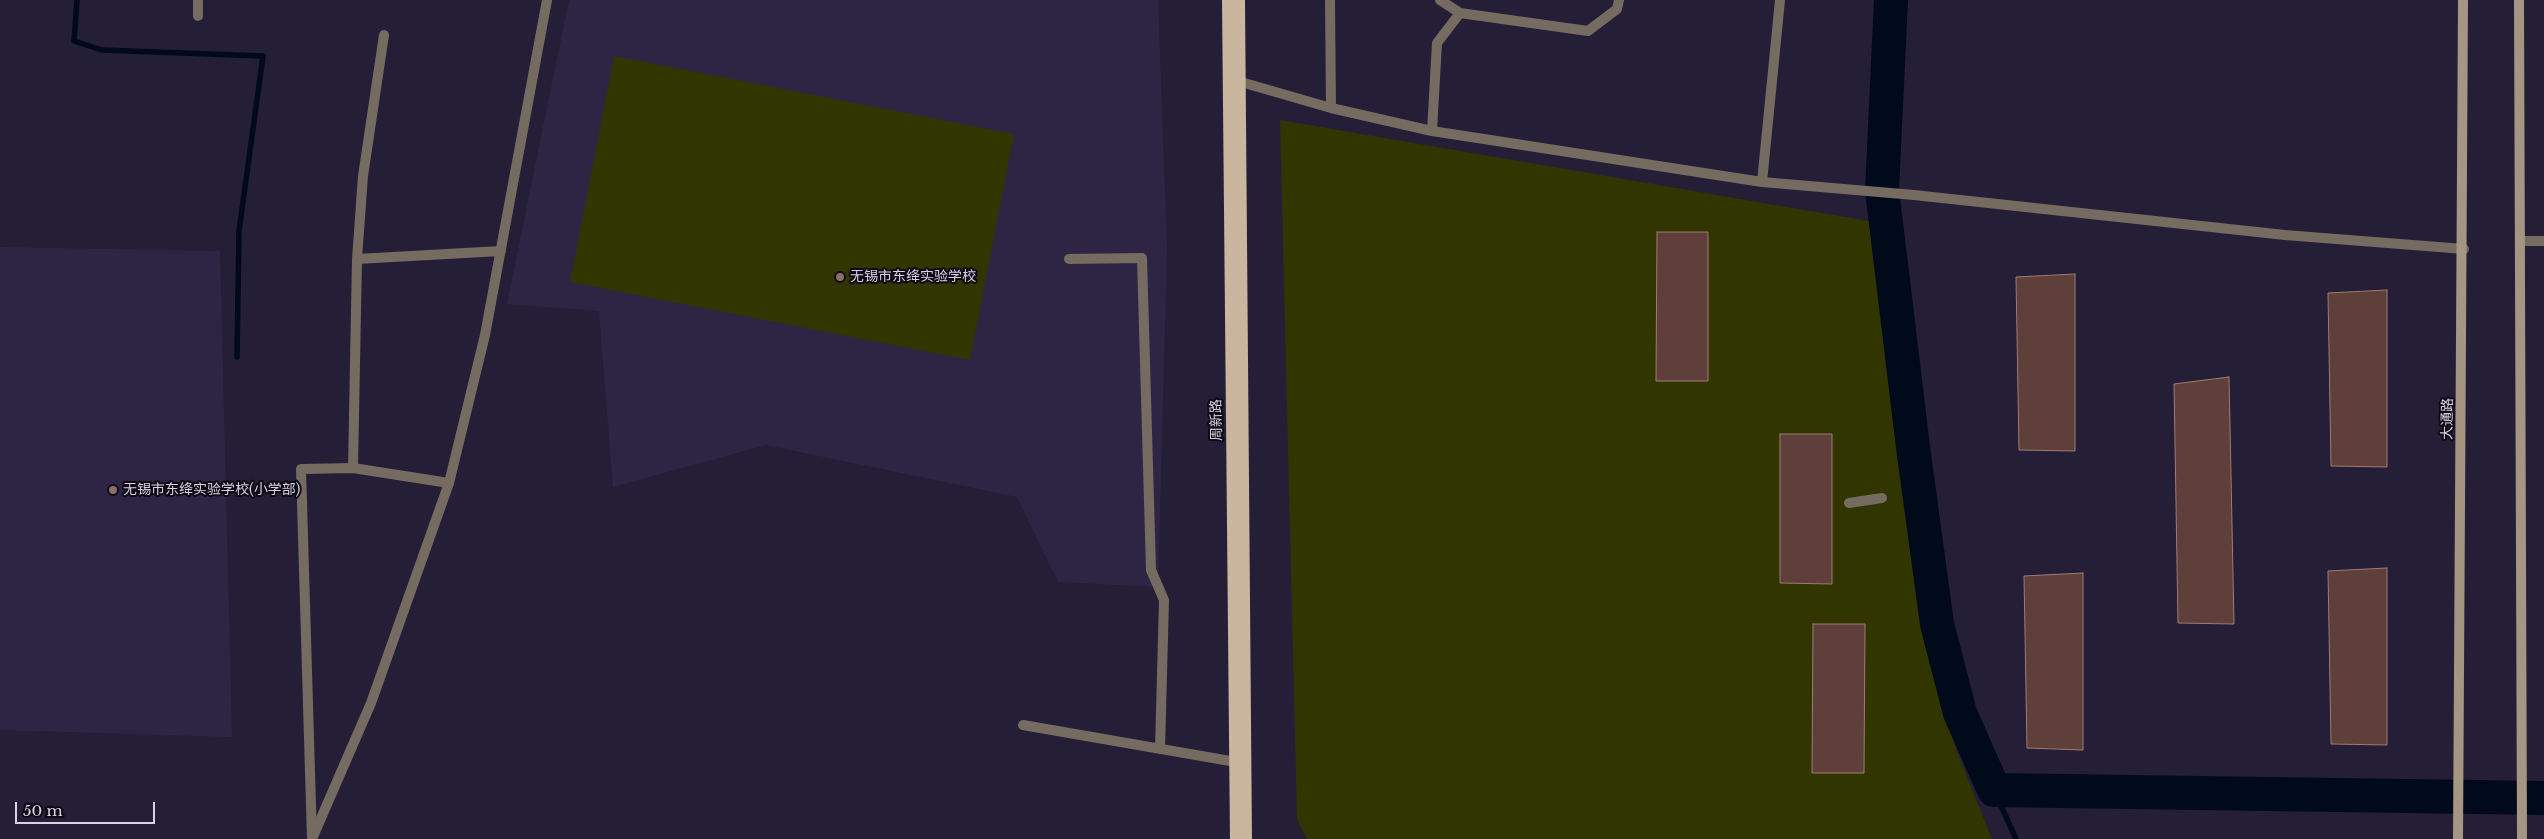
<!DOCTYPE html>
<html>
<head>
<meta charset="utf-8">
<style>
	body { margin:0 }
	#map { position:relative; width:2544px; height:839px; overflow:hidden; background:#251e37; font-family:"Libre Baskerville",serif }
	canvas { display:block }
	.scale { position:absolute; left:15px; top:802px; width:140px; height:22px; box-sizing:border-box; border:2px solid #d7d3e4; border-top:0; padding-left:6px; font-size:15px; line-height:18px; white-space:nowrap; color:#d7d3e4; -webkit-text-stroke:4px #0d0a15; paint-order:stroke }
</style>
</head>
<body>
<div id="map">
<canvas width="2544" height="839"></canvas>
<div class="scale">50 m</div>
</div>
<script>
const c = document.querySelector('canvas').getContext('2d');
c.lineJoin = 'round';
function fillPath(path, color) { c.fillStyle = color; c.fill(path, 'evenodd'); }
const shape = rows => new Path2D(rows.map(r => 'M' + r).join(''));
function trace(path, color, width, dash) { c.strokeStyle = color; c.lineWidth = width; c.lineCap = dash ? 'butt' : 'round'; c.setLineDash(dash || []); c.stroke(path); }
function write(font, color, halo, rows, align = 'center') {
  c.font = font + ' "Libre Baskerville","Noto Sans SC",serif'; c.lineWidth = 4; c.setLineDash([]); c.textBaseline = 'middle'; c.strokeStyle = halo; c.fillStyle = color; for (const [text, x, y, turn = 0] of rows) {
    c.save(); c.translate(x, y); c.rotate((+turn || 0) * Math.PI / 180); c.textAlign = isNaN(turn) ? turn : align; if (halo) c.strokeText(text, 0, 0); c.fillText(text, 0, 0); c.restore();
  }
}
const built = shape([
	[569,0,1158,0,1167,249,1158,587,1058,582,1017,497,766,445,613,487,599,311,507,304],
	[0,247,220,251,232,737,0,730]
]);
const green = shape([
	[614,56,1014,134,970,360,570,282],
	[1280,120,1886,224,1955,747,1992,839,1307,839,1297,819]
]);
const stream = shape([
	[77,0,74,41,102,50,263,56,239,231,237,357],
	[1994,790,2016,839]
]);
const river = shape([
	[1891,0,1882,190,1913,447,1937,624,1960,713,1994,790,2544,798]
]);
const building = shape([
	[1657,232,1708,232,1708,381,1656,381,1657,232],
	[2075,274,2075,451,2019,450,2016,277,2075,274],
	[2387,290,2387,467,2331,466,2328,293,2387,290],
	[2229,377,2234,624,2178,623,2174,384,2229,377],
	[1780,434,1832,434,1832,584,1780,583,1780,434],
	[2387,568,2387,745,2331,744,2328,571,2387,568],
	[2083,573,2083,750,2027,748,2024,576,2083,573],
	[1813,624,1865,624,1864,773,1812,773,1813,624]
]);
const lane = shape([
	[1069,259,1142,258,1151,570,1164,600,1160,749],
	[1023,725,1236,762],
	[312,839,301,469,353,468,449,483]
]);
const street = shape([
	[1330,0,1331,108],
	[1440,0,1460,13],
	[198,16,198,0],
	[1234,80,1331,108,1432,131,1762,182,1780,0],
	[1432,131,1437,43,1460,13,1588,31,1617,9,1619,0],
	[1762,182,1914,195,2285,235,2464,249],
	[2520,241,2544,241],
	[357,259,501,251],
	[353,468,357,259,363,176,384,35],
	[1849,503,1882,498],
	[312,839,371,703,449,483,485,335,547,0]
]);
const secondary = shape([
	[2519,0,2522,839],
	[2458,839,2463,0]
]);
const primary = shape([
	[1228,0,1236,839],
	[1239,0,1246,839]
]);
const markers = [
	[840,277,5,"#8d6e63"],
	[113,490,5,"#8d6e63"]
];
const poiNames = [
	["无锡市东绛实验学校",850,277],
	["无锡市东绛实验学校(小学部)",123,490]
];
const streetNames = [
	["大通路",2448,419,-89],
	["周新路",1217,420,-91]
];
fillPath(built, '#2e2544');
fillPath(green, '#313500');
trace(stream, '#000a1a', 5.5);
trace(river, '#000a1a', 34);
fillPath(building, '#5f3f39');
trace(building, '#a07b75', 1);
trace(lane, '#766b60', 10);
trace(street, '#766b60', 10);
trace(secondary, '#a59583', 10);
trace(primary, '#cab59e', 12);
for (const [x, y, r, color] of markers) { const dot = new Path2D(); dot.arc(x, y, r, 0, 2 * Math.PI); c.fillStyle = color; c.fill(dot); trace(dot, '#0d0a15', 2); }
write('14px', '#d7d3e4', '#0d0a15', poiNames, 'left');
write('14px', '#d7d3e4', '#0d0a15', streetNames);
</script>
</body>
</html>
